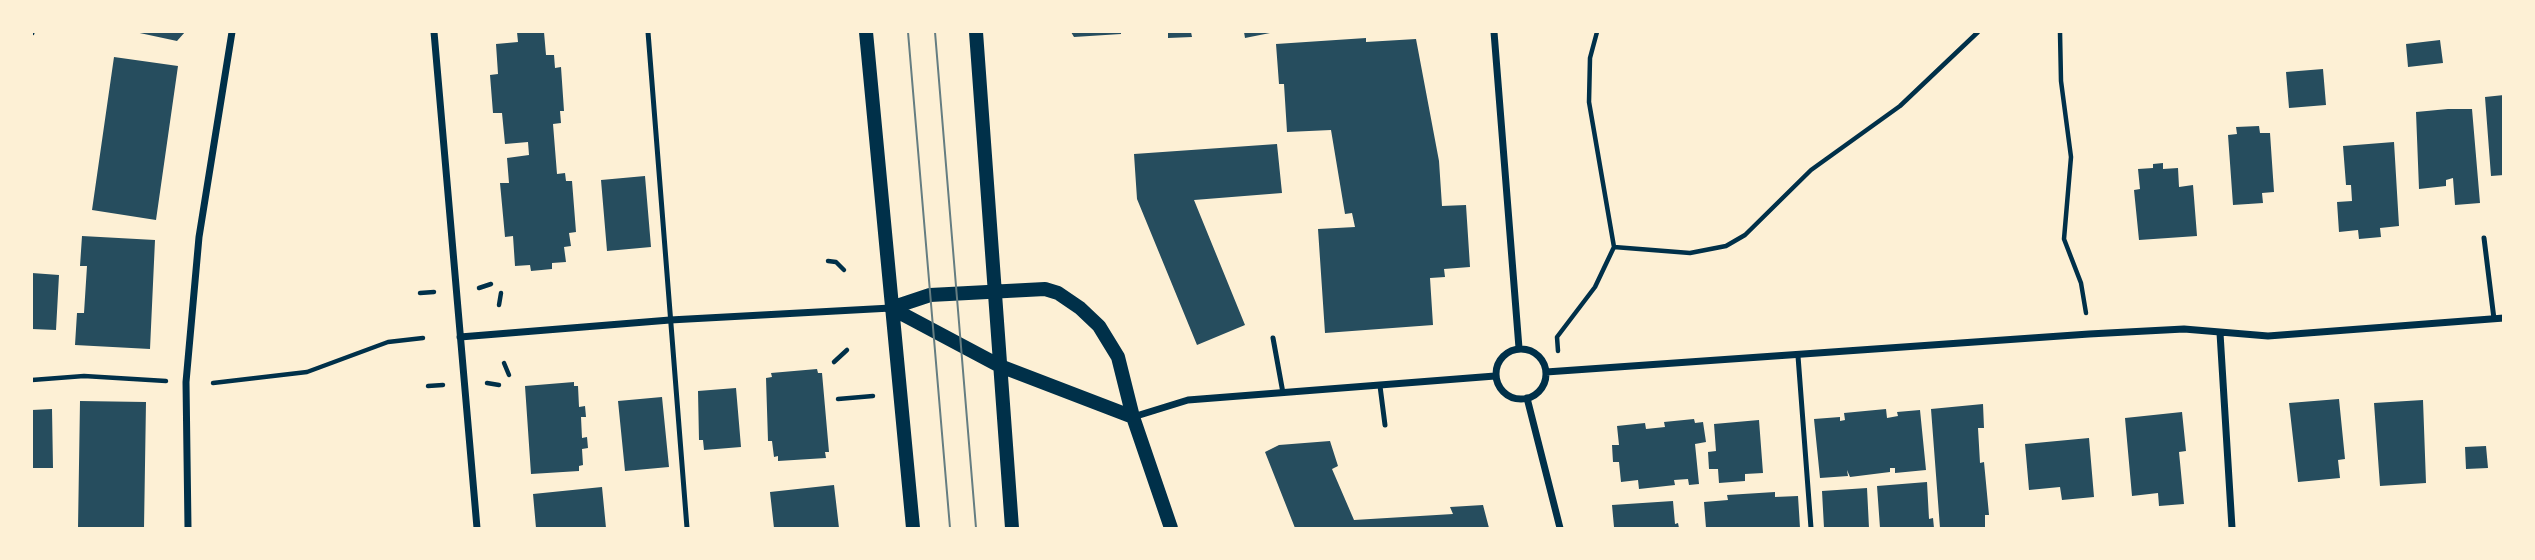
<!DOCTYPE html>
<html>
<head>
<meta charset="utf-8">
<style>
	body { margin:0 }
	#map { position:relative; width:2535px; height:560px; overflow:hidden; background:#fdf0d5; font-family:Raleway,sans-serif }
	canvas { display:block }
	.frame { position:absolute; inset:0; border:33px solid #fdf0d5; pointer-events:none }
</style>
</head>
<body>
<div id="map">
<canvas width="2535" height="560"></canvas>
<div class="frame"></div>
</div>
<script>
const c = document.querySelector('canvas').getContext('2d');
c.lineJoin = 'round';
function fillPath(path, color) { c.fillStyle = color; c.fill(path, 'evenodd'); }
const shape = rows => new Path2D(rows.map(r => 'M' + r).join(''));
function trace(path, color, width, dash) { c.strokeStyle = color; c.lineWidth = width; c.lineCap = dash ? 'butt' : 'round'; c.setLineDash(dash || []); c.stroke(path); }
const building = shape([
	[135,32,185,32,177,41],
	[517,32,544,32,546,55,554,55,555,68,561,67,564,111,560,111,561,123,553,124,557,174,565,173,566,181,572,181,576,232,569,233,571,246,564,247,566,262,552,263,552,269,531,271,530,265,515,266,513,236,505,237,500,183,509,183,507,158,529,155,528,142,505,144,502,113,493,113,490,75,498,74,496,44,518,42],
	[1071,32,1121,32,1121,34,1074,37],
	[1168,32,1191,32,1192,37,1168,38],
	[1244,32,1270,32,1270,33,1245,38],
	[1366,38,1366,42,1416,39,1439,161,1442,206,1466,205,1470,267,1444,269,1445,277,1430,278,1433,325,1325,333,1318,229,1355,227,1352,213,1345,214,1331,130,1287,132,1284,84,1279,84,1276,44],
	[2440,40,2443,63,2408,67,2406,44],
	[114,57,178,66,156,220,92,210],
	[2323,69,2326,105,2289,108,2286,72],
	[2504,95,2504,175,2491,176,2485,97],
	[2448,109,2472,109,2480,203,2455,205,2453,178,2446,180,2446,186,2419,189,2416,112],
	[2259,126,2260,133,2270,133,2274,192,2262,193,2263,203,2233,205,2228,135,2237,134,2236,127],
	[2394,142,2399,226,2380,228,2381,237,2359,239,2358,230,2339,232,2337,202,2352,201,2351,185,2346,185,2343,146],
	[1277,144,1282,193,1194,200,1245,325,1197,345,1137,199,1134,154],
	[2163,163,2163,169,2178,168,2179,187,2193,185,2197,236,2139,240,2134,190,2140,189,2138,169,2153,168,2153,164],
	[645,176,651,247,607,251,601,180],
	[82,236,155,240,150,349,75,345,77,313,84,313,87,266,80,266],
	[32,273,59,275,56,330,32,329],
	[817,369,818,373,822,373,829,452,825,452,826,458,778,461,778,456,774,457,772,441,768,441,766,378,772,377,771,373],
	[574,382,574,386,578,386,579,407,585,406,586,417,581,417,582,438,587,437,588,448,582,449,583,465,579,466,579,471,531,474,525,386],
	[736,388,741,447,704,450,703,440,699,440,698,391],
	[662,397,669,467,625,471,618,401],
	[2339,399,2345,459,2338,460,2340,478,2298,482,2289,403],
	[2423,400,2426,483,2380,486,2374,403],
	[80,401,146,402,144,528,78,528],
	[1983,404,1984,428,1978,428,1980,463,1984,462,1989,515,1985,515,1985,528,1940,528,1931,409],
	[52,409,53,468,32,468,32,410],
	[1886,409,1887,418,1898,416,1897,412,1920,410,1926,470,1895,473,1895,468,1890,468,1890,472,1850,477,1847,470,1848,476,1820,478,1814,419,1840,417,1840,421,1845,420,1844,413],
	[2182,412,2186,451,2179,452,2184,504,2159,506,2158,493,2132,496,2125,418],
	[1694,419,1695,423,1703,422,1706,442,1695,444,1699,484,1689,485,1688,479,1674,480,1675,485,1639,489,1638,480,1621,482,1619,462,1613,462,1612,445,1619,445,1617,426,1645,423,1646,429,1665,427,1664,422],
	[1759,420,1763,473,1745,474,1745,481,1719,483,1718,469,1709,469,1708,452,1716,451,1714,424],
	[2089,438,2094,497,2062,500,2060,487,2029,490,2025,444],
	[1330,441,1338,466,1332,469,1354,520,1453,514,1450,507,1483,505,1489,528,1295,528,1265,452,1279,445],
	[2486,446,2488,468,2466,469,2465,447],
	[1927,482,1929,519,1933,518,1934,528,1880,528,1877,486],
	[834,485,839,528,774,528,770,492],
	[602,487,606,528,536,528,533,494],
	[1867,488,1869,528,1824,528,1822,491],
	[1775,492,1775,497,1798,496,1800,528,1706,528,1704,502,1728,500,1727,495],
	[1673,501,1675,524,1678,523,1679,528,1614,527,1612,505]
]);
const path = shape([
	[1597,32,1590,58,1589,102,1614,247,1690,253,1726,246,1745,235,1811,170,1900,106,1978,32],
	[2060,32,2061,81,2071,157,2064,239,2081,283,2086,313],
	[828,261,836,262,844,270],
	[479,288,491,284],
	[420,293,434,292],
	[499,305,501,293],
	[1558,351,1557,337,1595,287,1614,247],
	[834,362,847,350],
	[504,363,509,375],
	[32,380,84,376,166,381],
	[213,383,307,372,388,342,423,338],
	[487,383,499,385],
	[428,386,443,385],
	[838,399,873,396]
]);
const service = shape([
	[648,32,687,528],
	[32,33,32,32],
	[2484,238,2494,319],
	[1273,338,1283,393],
	[1798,356,1811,528],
	[1380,386,1385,425]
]);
const minor = shape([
	[434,32,477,528],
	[1494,32,1519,348],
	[2220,333,2232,528],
	[460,337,670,320,891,308],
	'1496 374a25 25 0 1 1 50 0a25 25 0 1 1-50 0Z',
	[1546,372,2089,334,2184,329,2268,336,2504,318],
	[1527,398,1560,528],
	[1133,417,1188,400,1495,376],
	[188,528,186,382,199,237,232,32]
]);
const secondary = shape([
	[866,32,913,528],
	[976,32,1012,528],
	[891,308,930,295,1045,289,1058,293,1080,308,1099,326,1118,357,1133,417,1171,528],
	[891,308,1000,366,1133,417]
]);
const tram = shape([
	[908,32,950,528],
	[935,32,976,528]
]);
fillPath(building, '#264d5e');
trace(path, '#003049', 4.5);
trace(service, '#003049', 5);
trace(minor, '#003049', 7);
trace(secondary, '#003049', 14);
trace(tram, '#657d81', 2);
</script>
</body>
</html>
